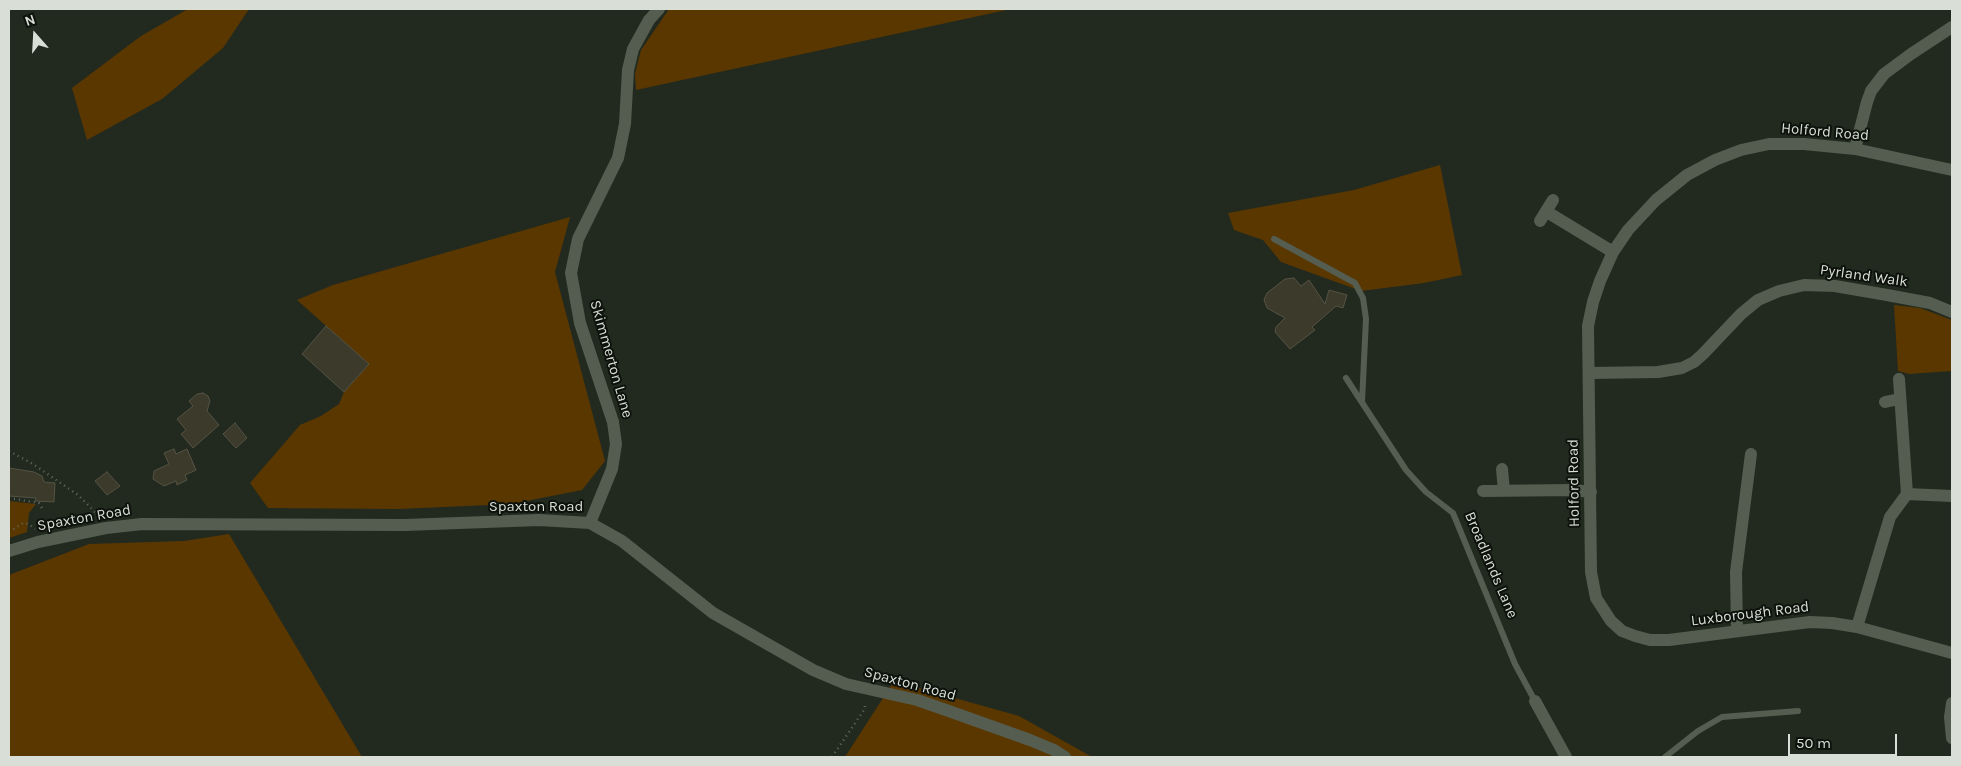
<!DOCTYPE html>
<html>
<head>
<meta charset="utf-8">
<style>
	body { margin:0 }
	#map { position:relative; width:1961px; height:766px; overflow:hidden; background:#222a1f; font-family:Karla,sans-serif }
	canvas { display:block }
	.frame { position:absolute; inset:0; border:10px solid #d9dfd7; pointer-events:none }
	.north { position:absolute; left:10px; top:10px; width:50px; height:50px; -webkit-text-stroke:4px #0e120c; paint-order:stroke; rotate:341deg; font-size:14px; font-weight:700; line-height:20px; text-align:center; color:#d9dfd7 }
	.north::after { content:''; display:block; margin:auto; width:18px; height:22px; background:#d9dfd7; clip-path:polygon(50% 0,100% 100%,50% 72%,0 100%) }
	.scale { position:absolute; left:1788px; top:734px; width:109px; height:22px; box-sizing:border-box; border:2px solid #d9dfd7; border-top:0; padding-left:6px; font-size:15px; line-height:18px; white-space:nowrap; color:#d9dfd7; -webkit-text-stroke:4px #0e120c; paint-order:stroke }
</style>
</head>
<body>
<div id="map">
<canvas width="1961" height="766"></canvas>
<div class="frame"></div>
<div class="north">N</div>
<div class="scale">50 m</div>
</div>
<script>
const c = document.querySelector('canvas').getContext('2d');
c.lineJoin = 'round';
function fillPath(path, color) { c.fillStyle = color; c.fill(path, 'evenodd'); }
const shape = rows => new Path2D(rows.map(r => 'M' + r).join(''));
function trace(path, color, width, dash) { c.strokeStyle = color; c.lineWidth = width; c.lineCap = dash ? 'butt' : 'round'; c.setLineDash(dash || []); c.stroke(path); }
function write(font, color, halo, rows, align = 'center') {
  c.font = font + ' Karla,sans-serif'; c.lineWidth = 4; c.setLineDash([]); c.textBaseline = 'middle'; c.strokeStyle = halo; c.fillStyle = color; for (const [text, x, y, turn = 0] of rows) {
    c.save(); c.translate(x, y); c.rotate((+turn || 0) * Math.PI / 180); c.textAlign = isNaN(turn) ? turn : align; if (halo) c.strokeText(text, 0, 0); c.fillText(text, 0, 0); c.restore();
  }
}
const green = shape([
	[188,9,249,9,223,48,162,99,87,140,72,88,141,36],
	[669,9,1011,9,636,90,635,74,641,50],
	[1440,165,1462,275,1424,283,1361,291,1281,262,1263,240,1234,230,1228,213,1354,190],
	[570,217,555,272,605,461,582,490,511,504,399,509,268,508,250,483,300,425,321,416,339,404,344,392,369,364,297,300,333,285],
	[1894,305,1920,308,1952,320,1952,371,1909,374,1898,371],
	[9,501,36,504,29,513,27,532,9,538],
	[229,534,362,757,9,757,9,575,89,544,184,541],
	[894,681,1019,716,1092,757,845,757]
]);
const building = shape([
	[1294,278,1301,286,1309,280,1325,304,1329,290,1347,295,1343,308,1336,306,1312,327,1315,330,1290,349,1275,332,1276,327,1285,318,1267,308,1264,300,1267,293,1285,279,1294,278],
	[326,326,369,364,344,392,302,354,326,326],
	[203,393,208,396,210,401,207,411,219,425,193,448,181,434,186,430,177,419,193,406,189,401,197,394,203,393],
	[235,423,247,438,236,448,223,434,235,423],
	[174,449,176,454,187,449,196,470,185,475,187,480,177,485,176,481,164,486,153,479,154,471,169,464,164,453,174,449],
	[9,468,34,472,42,476,44,482,55,483,54,502,35,501,36,498,9,496,9,468],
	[107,472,120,486,107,495,95,481,107,472]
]);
const path = shape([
	[9,451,33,464,78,495,99,516],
	[9,498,39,503,43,510],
	[9,531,11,531,23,523,29,524,35,529],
	[832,757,864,710,866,702]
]);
const lane = shape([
	[1274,239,1355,283,1363,298,1366,319,1362,402],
	[1346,378,1406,470,1426,492,1453,513,1515,664,1535,701],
	[1665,757,1698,731,1722,717,1798,711]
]);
const street = shape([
	[1855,149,1867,102,1871,91,1884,74,1911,54,1952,27],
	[1952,170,1855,149,1804,144,1769,144,1741,150,1715,160,1687,175,1656,200,1628,230,1613,252,1600,281,1593,302,1588,326,1591,572,1596,598,1611,621,1622,631,1635,636,1650,640,1669,640,1810,622,1832,623,1857,627,1952,653],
	[1547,212,1613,252],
	[1540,221,1553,200],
	[1589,373,1658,372,1682,368,1694,362,1703,354,1741,314,1758,300,1779,291,1804,285,1835,286,1887,295,1930,303,1952,312],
	[1885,402,1899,399],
	[1502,469,1504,491],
	[1483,491,1573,490,1591,492],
	[1907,494,1952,496],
	[590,523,612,469,616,444,613,422,580,323,571,273,578,239,618,158,625,124,628,70,633,49,649,20,659,9],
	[9,551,38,542,106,528,142,524,405,525,539,520,590,523,622,541,713,613,813,670,846,684,917,700,946,710,1030,740,1054,750,1065,757],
	[1857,627,1890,517,1907,494,1899,379],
	[1737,631,1736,572,1751,454],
	[1535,701,1566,757],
	[1952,703,1950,717,1952,738]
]);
const streetNames = [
	["Holford Road",1825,132,5],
	["Pyrland Walk",1864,276,8],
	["Skimmerton Lane",611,359,74],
	["Holford Road",1574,483,-91],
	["Spaxton Road",536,507],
	["Spaxton Road",84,518,-10],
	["Broadlands Lane",1491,565,67],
	["Luxborough Road",1750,614,-7],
	["Spaxton Road",910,684,15]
];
fillPath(green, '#5b3700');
fillPath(building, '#3b3a2b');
trace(building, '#555344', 1);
trace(path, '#61685e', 2.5, [1, 4]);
trace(lane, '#545d50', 6);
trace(street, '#545d50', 12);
write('15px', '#d9dfd7', '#0e120c', streetNames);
</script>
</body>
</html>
